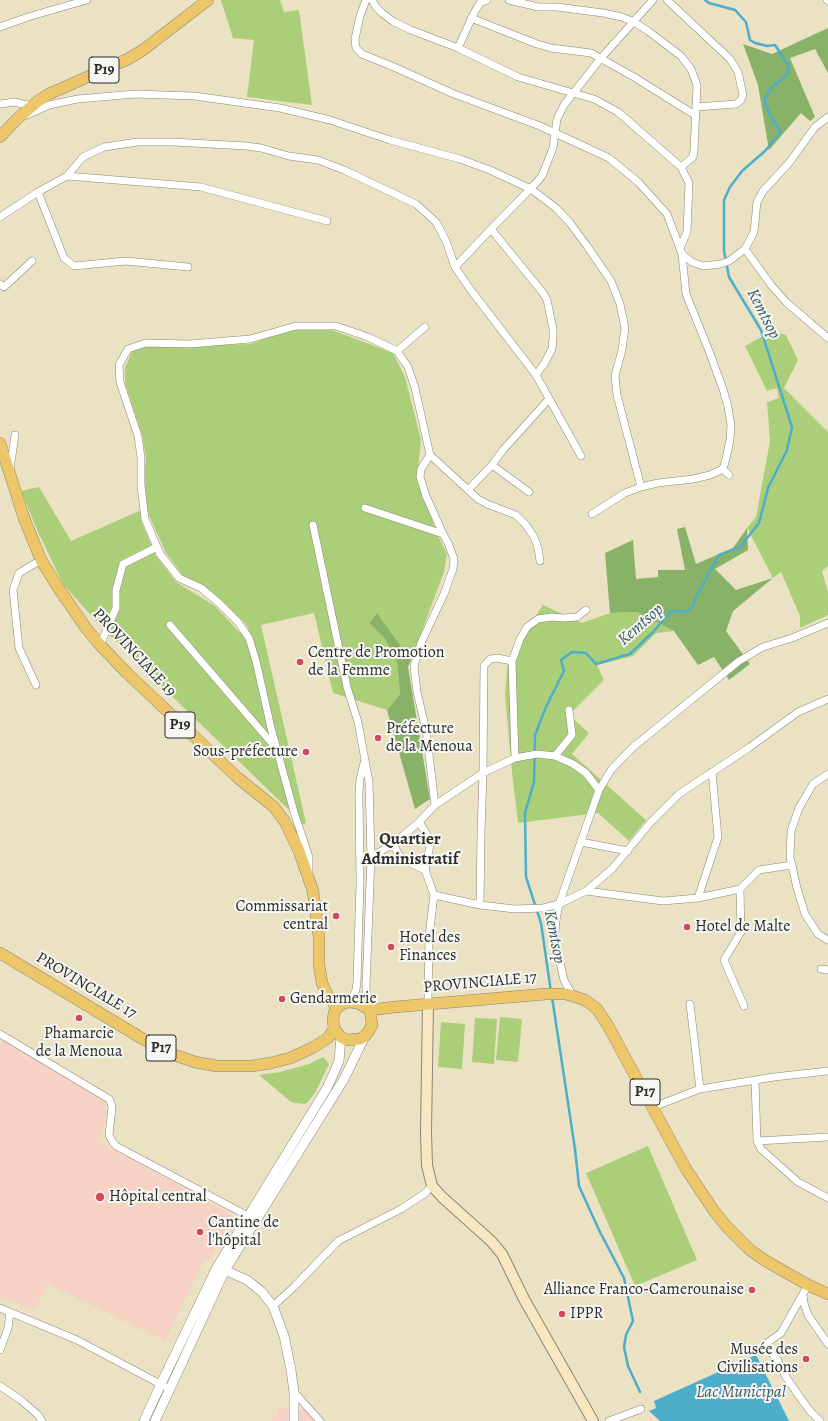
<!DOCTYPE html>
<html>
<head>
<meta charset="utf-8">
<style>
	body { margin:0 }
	canvas { display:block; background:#eae2c3 }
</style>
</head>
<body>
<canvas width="828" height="1421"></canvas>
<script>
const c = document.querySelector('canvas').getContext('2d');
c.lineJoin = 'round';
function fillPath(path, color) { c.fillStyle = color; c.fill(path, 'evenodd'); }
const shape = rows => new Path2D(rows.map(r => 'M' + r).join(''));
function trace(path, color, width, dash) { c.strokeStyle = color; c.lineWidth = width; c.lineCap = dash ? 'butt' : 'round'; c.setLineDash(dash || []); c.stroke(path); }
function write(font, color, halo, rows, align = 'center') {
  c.font = font + ' Alegreya,serif'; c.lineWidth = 4; c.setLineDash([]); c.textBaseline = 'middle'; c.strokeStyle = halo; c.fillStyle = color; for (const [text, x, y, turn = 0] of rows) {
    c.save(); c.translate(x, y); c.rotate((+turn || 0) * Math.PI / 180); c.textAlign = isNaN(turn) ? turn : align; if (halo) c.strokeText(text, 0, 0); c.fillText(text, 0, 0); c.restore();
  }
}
const built = shape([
	[4,1038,101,1098,106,1105,106,1118,103,1131,98,1141,233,1215,209,1261,205,1259,165,1341,48,1284,35,1310,0,1297,0,1047],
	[278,1407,305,1409,316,1421,271,1421,277,1414]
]);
const green = shape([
	[221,0,280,0,284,12,299,10,312,105,247,97,254,40,233,38],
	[295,329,332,330,393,353,405,377,421,440,417,477,437,534,447,554,444,572,411,660,377,613,369,623,385,639,397,662,400,694,387,710,333,693,314,613,261,625,306,823,296,827,289,810,105,631,63,584,38,532,21,491,39,487,71,541,146,508,143,485,146,458,142,435,125,383,125,368,132,351,147,347,250,344],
	[146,509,166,553,184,577,204,586,245,623,249,630,240,633,215,606,176,582,156,556,141,521],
	[772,331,786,335,798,360,784,388,828,432,828,566,822,571,828,593,828,615,800,628,800,616,781,572,773,578,747,528,756,517,770,441,767,402,779,398,777,388,767,391,745,346],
	[543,605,582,623,610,613,637,612,674,631,656,633,633,656,597,665,604,680,569,715,589,733,572,754,646,820,629,841,598,813,518,823,512,772,505,695,508,658],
	[500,1017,522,1019,518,1062,496,1060],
	[475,1018,497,1019,494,1064,472,1062],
	[441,1022,465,1024,462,1069,438,1067],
	[323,1057,329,1064,315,1093,307,1103,303,1104,291,1102,259,1075,280,1072,309,1064],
	[648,1146,697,1260,635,1286,586,1173]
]);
const forest = shape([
	[828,28,828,73,815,49,790,58,815,117,810,121,801,113,769,150,758,85,743,44,772,54],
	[685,527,696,564,733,548,747,528,748,550,715,569,736,590,773,578,733,611,726,631,750,664,729,680,714,657,698,665,674,631,637,612,610,613,605,553,633,540,636,579,658,577,658,570,685,570,677,529],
	[377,613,411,660,408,667,430,799,415,809,387,710,400,694,397,662,385,639,369,623]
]);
const water = shape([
	[756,1355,789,1421,660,1421,649,1411,656,1408,654,1401]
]);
const stream = shape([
	[551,992,541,923,526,877,525,813,534,782,535,735,546,707,564,671,561,660,572,652,586,653,596,664,630,654,653,632,671,611,685,612,693,607,696,597,719,555,740,547,759,523,768,488,787,450,792,427,761,330,729,277,724,251,724,200,730,187,742,171,765,151,781,132,771,117,764,100,772,87,787,75,789,66,775,45,767,46,755,43,750,40,746,22,735,10,709,3,705,0],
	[552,997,575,1149,579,1186,599,1230,624,1278,633,1321,626,1335,624,1347,628,1366,640,1392]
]);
const minor = shape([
	[366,0,360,16,355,39,356,48,362,54,394,67,454,94,540,126,609,158,638,182,667,214,682,254,686,294,709,351,723,389,728,407,731,425,730,440,726,459,723,469,729,475],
	[372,0,376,7,382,13,394,22,411,30,458,48,518,77,594,99,618,112,681,167,689,183,687,232,680,248],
	[509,0,538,7,557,7,603,13,622,17,634,22,648,31,681,56,691,69,697,85,694,150,693,157,681,167],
	[667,0,730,59,738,72,743,95,741,100,736,104,696,107],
	[827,0,828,1],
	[471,18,537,44,551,48,591,53,634,77,695,115],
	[0,27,31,16,87,0],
	[458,48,474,13,480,3,487,0],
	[0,104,14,102,32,106],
	[27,115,49,105,78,99,135,94,194,96,280,108,330,120,390,140,460,159,490,170,531,189,556,208,570,223,587,246,611,281,620,304,625,328,622,350,615,376,617,395,641,487],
	[67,176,201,187,327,221],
	[38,192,64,258,74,266,126,261,188,267],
	[0,217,38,192,67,176,83,157,104,147,138,142,173,142,246,146,261,148,289,156,318,160,344,170,416,204,436,222,446,241,455,267,470,289,536,375,581,456],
	[491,229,543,293,547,300,553,329,553,338,552,349,544,364,536,375],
	[745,249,771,285,787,303,828,338],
	[682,254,692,262,703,266,721,264,729,261,745,249,754,232,757,202,763,191,789,163,815,127,828,117],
	[455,267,491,229,535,184,542,176,553,148,557,119,564,105,601,58,653,0],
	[0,284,4,287,32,261],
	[397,351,425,327],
	[430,455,421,469,420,477,426,496,443,534,448,543,454,559,453,569,444,594,421,643,414,666,417,692,426,730,435,805],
	[492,465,529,492],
	[10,469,15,435],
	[468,490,492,465,503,450,549,399],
	[365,508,443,534],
	[592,514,625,493,641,487,658,483,693,479,710,475,723,469],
	[313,525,347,687,358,722,369,782,371,857,366,986,367,1008],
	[170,625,276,748],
	[100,645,116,608,116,590,123,564,157,547],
	[36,685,19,648,13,590,19,573,41,560],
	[555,756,572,735,569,710],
	[515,758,512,661,520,639,527,627,538,619,552,617,563,618,577,617,586,610],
	[828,774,813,784,799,808,791,831,790,857,797,888,805,914,818,934,828,940],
	[419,822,426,833,430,844,428,857,425,870,434,895],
	[581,842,628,851],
	[393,844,399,855,410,863,425,870],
	[360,859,371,857,393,844,419,822,435,805,483,773,515,758,537,754,555,756,573,764,586,773,599,790],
	[309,872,309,857,294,812,271,728,256,661,249,638,238,622,219,603,201,588,179,578,160,554,145,519,141,485,141,458,138,436,120,382,119,365,128,349,146,343,190,344,250,339,296,326,336,326,368,337,397,351,408,367,415,388,430,455,478,499,487,504,516,515,526,525,534,537,538,548,540,561],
	[740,889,741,932,724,960,744,1006],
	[586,891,663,901,698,898,740,889,759,870,792,865],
	[698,898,718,837,712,772],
	[480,905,481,832,483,773,484,666,490,659,497,658,512,661],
	[821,969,828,970],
	[572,995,564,980,556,945,555,933,556,920,559,904,586,891,612,869,650,823,679,794,750,747,798,712,828,699],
	[348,1002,353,996,356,990,357,982,360,883,359,793,360,779,364,763],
	[428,1004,429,936,434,895,480,905,515,909,543,908,559,904,599,790,611,770,632,748,739,661,763,647,792,638,828,623],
	[690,1004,700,1089],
	[0,1034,109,1099,111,1103,112,1107,109,1135,112,1141,116,1146,248,1216],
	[755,1080,757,1141,761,1149,798,1182,828,1198],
	[653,1107,700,1089,774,1077,828,1071],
	[757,1141,828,1137],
	[803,1295,804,1303,808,1315,828,1344],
	[273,1306,294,1287,338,1241,401,1209,424,1194,432,1186],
	[0,1308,77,1340,164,1386],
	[764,1345,777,1359,786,1377,799,1396,810,1411,820,1421],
	[765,1349,764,1345,781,1333,808,1285],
	[0,1350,8,1328,10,1312],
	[0,1386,21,1400,38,1415,42,1421],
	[294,1392,320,1421],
	[609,1421,641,1409]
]);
const tertiary = shape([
	[220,1268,247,1280,262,1292,273,1306,284,1336,291,1370,294,1392,294,1421],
	[144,1421,161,1384,217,1267,327,1088,339,1061,341,1037],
	[155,1421,225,1270,344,1079,365,1036]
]);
const secondary = shape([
	[428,1004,426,1132,427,1165,432,1186,442,1197,491,1241,502,1254,524,1299,593,1421]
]);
const primary = shape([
	[0,137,17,119,38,101,49,94,128,59,143,50,208,0],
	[0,443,24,518,41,560,57,586,86,628,100,645,127,673,238,778,274,807,285,822,299,851,313,891,319,938,319,965,322,983,327,994,337,1008],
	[0,953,143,1039,174,1055,195,1062,217,1066,252,1066,271,1063,290,1058,312,1048,328,1038,334,1029],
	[348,1002,358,1003,370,1010,372,1025,369,1031,365,1036,360,1039,347,1040,341,1037,334,1029,333,1019,334,1013,337,1008,342,1004,348,1002],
	[370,1010,395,1007,546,994,566,994,585,1000,597,1009,607,1024,686,1169,714,1211,727,1227,750,1250,766,1261,808,1285,828,1294]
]);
const markers = [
	[300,662,4,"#d1495b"],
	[378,738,4,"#d1495b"],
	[306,752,4,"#d1495b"],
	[336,916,4,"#d1495b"],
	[687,927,4,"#d1495b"],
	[391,947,4,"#d1495b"],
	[282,999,4,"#d1495b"],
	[79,1018,4,"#d1495b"],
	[100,1197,5,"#d1495b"],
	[200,1232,4,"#d1495b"],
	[752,1290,4,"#d1495b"],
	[562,1314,4,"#d1495b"],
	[806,1359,4,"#d1495b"]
];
const shields = [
	[104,70,30],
	[180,725,30],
	[161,1048,30],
	[645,1092,30]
];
const shieldNames = [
	["P19",104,70],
	["P19",180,725],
	["P17",161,1048],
	["P17",645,1092]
];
const streetNames = [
	["PROVINCIALE 19",134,653,47],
	["PROVINCIALE 17",480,983,-5],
	["PROVINCIALE 17",86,986,31]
];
const poiNames = [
	["Centre de Promotion",308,653],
	["de la Femme",308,671],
	["Préfecture",386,729],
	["de la Menoua",386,747],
	["Sous-préfecture",298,752,"right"],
	["Commissariat",328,907,"right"],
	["central",328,925,"right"],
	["Hotel de Malte",695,927],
	["Hotel des",399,938],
	["Finances",399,956],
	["Gendarmerie",290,999],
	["Phamarcie",79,1034,"center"],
	["de la Menoua",79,1052,"center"],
	["Hôpital central",109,1197],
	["Cantine de",208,1223],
	["l'hôpital",208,1241],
	["Alliance Franco-Camerounaise",744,1290,"right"],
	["IPPR",570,1314],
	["Musée des",798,1350,"right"],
	["Civilisations",798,1368,"right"]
];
const waterNames = [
	["Kemtsop",763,314,63],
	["Kemtsop",641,625,-41],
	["Kemtsop",554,937,79],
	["Lac Municipal",741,1393]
];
const neighbourhoodNames = [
	["Quartier",410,840],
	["Administratif",410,860]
];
fillPath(built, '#f6d2c4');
fillPath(green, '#abcf78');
fillPath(forest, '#88b268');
fillPath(water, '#4caecb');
trace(stream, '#4caecb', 2.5);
trace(minor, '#8a8677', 8);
trace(tertiary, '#8a8677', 10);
trace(secondary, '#8a8677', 12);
trace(primary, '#8a8677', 12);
trace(minor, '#fff', 7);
trace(tertiary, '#fff', 9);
trace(secondary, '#f7e8c3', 10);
trace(primary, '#ecc669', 11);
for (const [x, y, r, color] of markers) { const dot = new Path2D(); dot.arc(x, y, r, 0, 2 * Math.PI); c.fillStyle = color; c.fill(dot); trace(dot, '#f6f6f2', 1.5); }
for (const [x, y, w] of shields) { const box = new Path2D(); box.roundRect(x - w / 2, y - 13, w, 26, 3); c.fillStyle = '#f6f6f2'; c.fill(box); trace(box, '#2b2b2b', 1); }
write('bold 15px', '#2b2b2b', null, shieldNames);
write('16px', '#2b2b2b', '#f6f6f2', streetNames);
write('16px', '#2b2b2b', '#f6f6f2', poiNames, 'left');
write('italic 17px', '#375963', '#f6f6f2', waterNames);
write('bold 17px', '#2b2b2b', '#f6f6f2', neighbourhoodNames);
</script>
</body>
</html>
